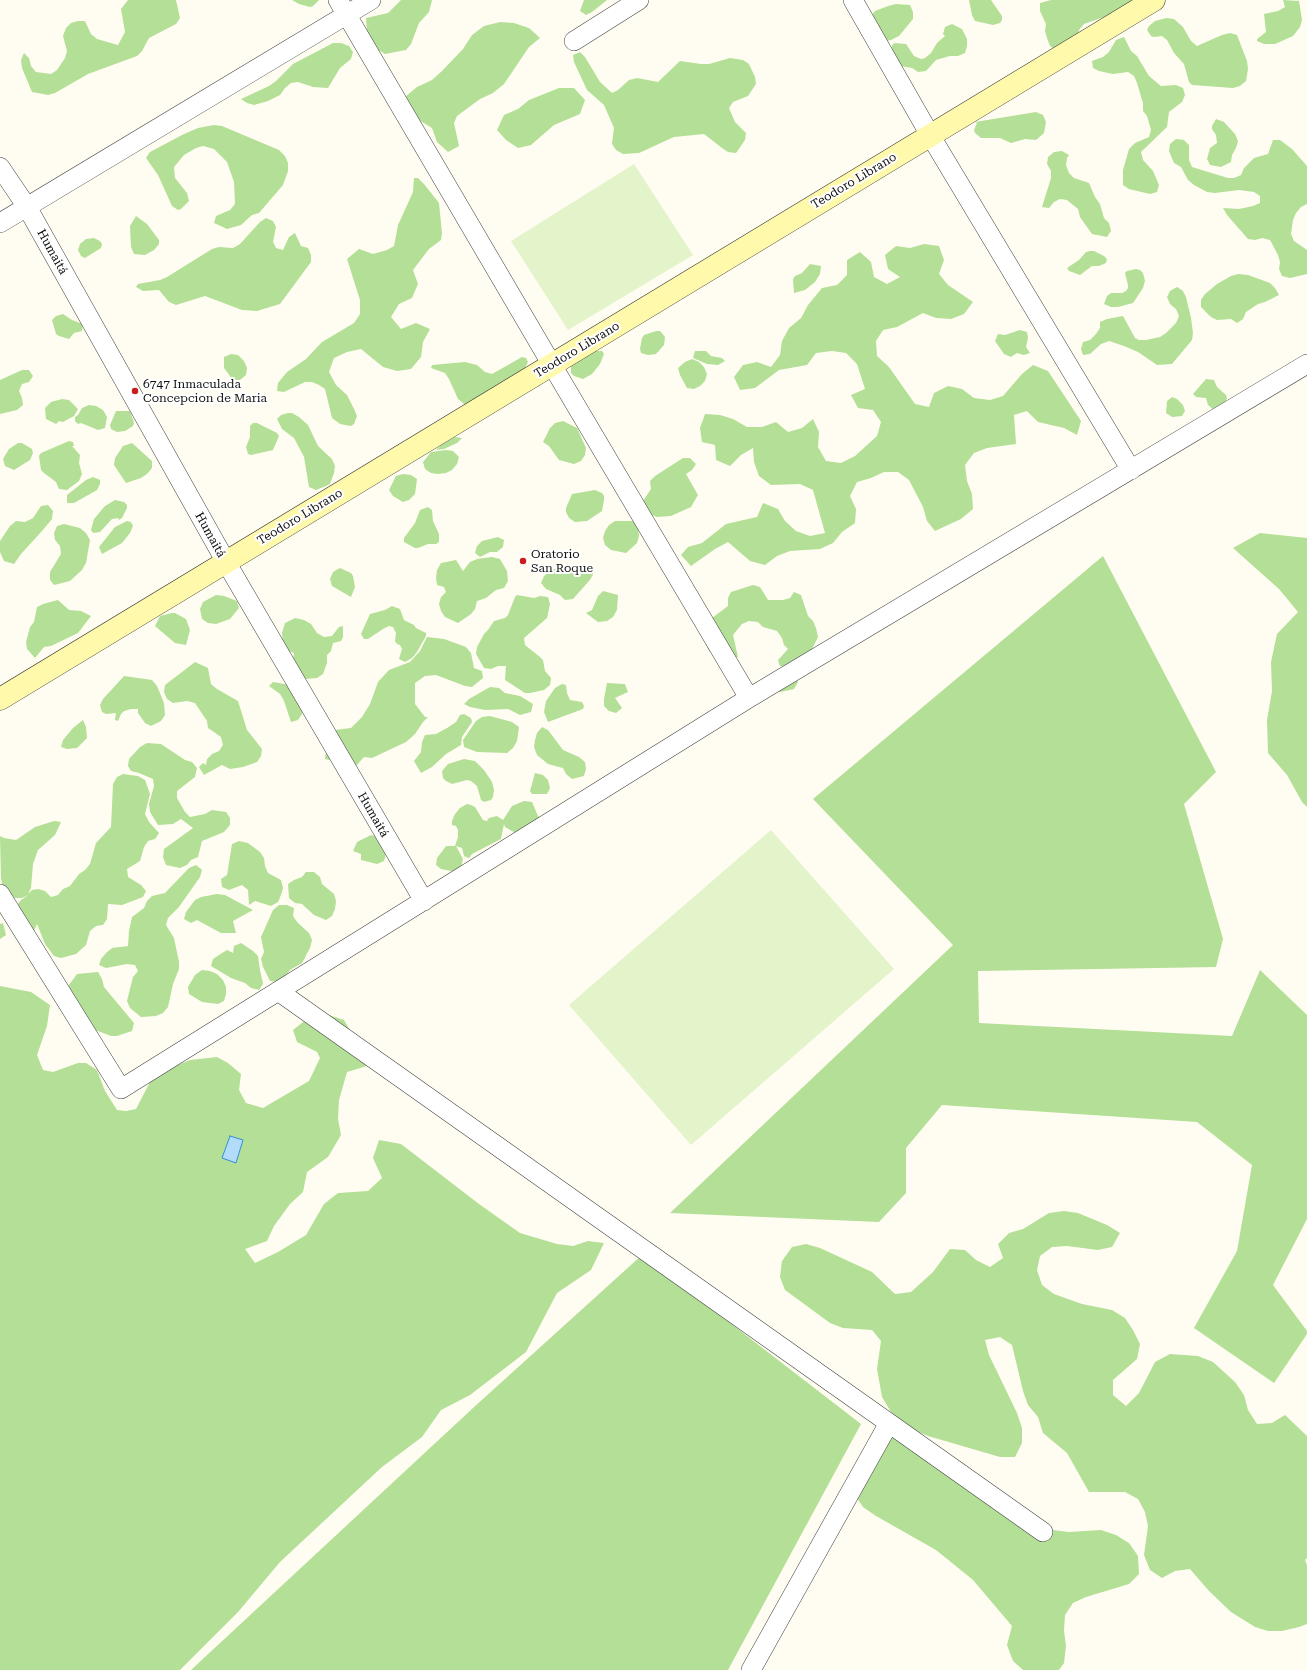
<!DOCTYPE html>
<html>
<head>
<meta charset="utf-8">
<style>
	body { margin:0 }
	canvas { display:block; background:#fffdf1 }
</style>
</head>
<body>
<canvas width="1307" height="1670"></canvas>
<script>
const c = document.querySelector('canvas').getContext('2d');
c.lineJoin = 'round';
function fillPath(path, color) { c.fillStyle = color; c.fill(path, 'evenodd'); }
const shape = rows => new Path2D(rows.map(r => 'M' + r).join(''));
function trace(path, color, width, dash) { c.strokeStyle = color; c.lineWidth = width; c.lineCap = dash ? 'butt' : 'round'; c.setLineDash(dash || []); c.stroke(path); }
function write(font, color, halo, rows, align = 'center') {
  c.font = font + ' "Roboto Serif",serif'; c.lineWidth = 4; c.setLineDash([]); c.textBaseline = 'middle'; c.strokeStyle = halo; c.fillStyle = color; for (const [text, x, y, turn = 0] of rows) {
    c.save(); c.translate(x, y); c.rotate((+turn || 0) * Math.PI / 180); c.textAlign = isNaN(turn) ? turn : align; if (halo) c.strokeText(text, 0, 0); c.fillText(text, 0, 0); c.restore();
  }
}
const forest = shape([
	[128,0,176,0,180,18,176,24,149,38,142,51,137,56,88,74,55,93,48,95,32,92,22,68,21,60,24,53,29,58,31,66,36,72,51,74,57,70,65,58,67,51,63,36,66,28,71,23,78,21,85,21,91,34,97,39,118,45,125,32,121,9],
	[292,0,319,0,313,6,310,7,299,4],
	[401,0,432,0,429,12,419,23,411,44,406,50,385,54,372,46,367,33,366,18,388,13],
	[584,0,607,0,592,12,586,15,580,11],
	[969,0,991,0,1002,16,1002,20,1000,23,993,25,975,21,972,15],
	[1051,0,1141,0,1104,17,1084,24,1079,30,1076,44,1056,50,1050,46,1047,38,1045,31,1046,24,1040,11,1040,3],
	[1283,0,1299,1,1302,20,1300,27,1293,36,1275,44,1264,44,1257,41,1257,39,1266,32,1264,14,1278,11,1285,7],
	[896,4,910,5,913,12,913,19,899,36,891,40,876,43,866,22,875,11,888,6],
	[1166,18,1174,19,1183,27,1191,41,1197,46,1222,35,1230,33,1237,35,1247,61,1248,69,1246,81,1240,86,1233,88,1192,85,1189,82,1184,64,1174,53,1167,40,1162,36,1154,37,1151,36,1147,30,1149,26,1155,21],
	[500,22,514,23,529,28,540,38,529,47,504,84,493,93,480,99,457,116,454,123,459,146,448,152,437,142,432,128,406,112,405,97,417,87,432,80,442,71,463,49,472,35,484,26],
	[952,24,962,29,967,39,967,46,965,53,958,56,950,56,936,60,926,71,918,72,912,68,900,66,894,57,892,49,892,45,895,43,906,44,914,56,921,59,925,58,931,53,937,43,945,36,943,34,945,27],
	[1124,37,1131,51,1137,56,1149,76,1161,86,1176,85,1183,88,1185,95,1182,102,1169,112,1167,127,1141,152,1143,160,1153,171,1159,185,1157,192,1150,194,1129,189,1123,185,1123,170,1129,149,1135,143,1149,137,1151,130,1147,116,1143,111,1143,103,1137,83,1134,76,1128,72,1113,74,1099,71,1093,68,1092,61,1103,57,1109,52,1116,40],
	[333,43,341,43,349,46,353,52,351,59,340,68,328,88,313,87,298,82,291,83,285,88,280,95,268,101,254,105,247,103,241,99,269,86,276,81,293,64],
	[580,52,585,57,600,82,612,93,618,90,629,80,637,78,658,82,680,61,701,64,709,64,730,58,743,60,749,64,755,77,756,84,748,96,733,102,729,108,735,122,746,133,745,140,736,153,728,152,722,148,704,134,674,137,639,153,623,154,616,150,612,144,614,128,604,105,587,90,574,62,573,55],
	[559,88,574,88,585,100,580,114,554,125,531,145,518,148,506,140,497,130,504,115,518,109,529,100],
	[1036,112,1043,115,1046,122,1044,133,1036,140,1025,139,1011,143,1000,138,981,138,975,133,974,130,977,123,975,122],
	[1216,119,1224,122,1235,134,1238,141,1236,148,1232,155,1231,162,1221,167,1210,165,1207,159,1210,148,1217,143,1216,135,1212,129,1212,126],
	[214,125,222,126,279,150,285,156,288,163,288,171,283,185,259,213,252,215,241,225,227,229,214,223,216,216,230,210,235,204,234,182,227,162,214,149,203,146,196,148,184,155,174,167,175,178,187,193,189,201,181,209,178,210,172,206,158,175,146,158,150,152,184,134,198,128],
	[1176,139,1184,140,1189,145,1189,160,1192,167,1228,178,1234,178,1241,175,1244,168,1254,158,1268,154,1273,140,1280,140,1292,149,1307,166,1307,204,1301,207,1296,213,1293,220,1291,234,1294,241,1307,250,1307,274,1290,278,1282,276,1279,269,1280,262,1278,255,1270,240,1262,238,1255,240,1248,239,1227,215,1223,208,1239,209,1253,206,1260,203,1260,196,1254,192,1239,190,1215,193,1207,192,1194,185,1188,180,1181,167,1174,163,1169,151,1170,144],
	[1062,151,1069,155,1067,158,1066,165,1069,173,1074,178,1089,183,1095,197,1100,204,1104,218,1109,223,1111,231,1107,237,1092,234,1080,217,1078,209,1067,200,1060,199,1054,202,1049,208,1042,207,1051,178,1051,171,1047,164,1048,157,1054,152],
	[414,178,418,178,424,184,439,203,442,233,441,240,429,249,413,270,418,284,412,298,399,304,391,317,401,329,416,323,430,329,423,342,421,357,411,369,397,371,383,367,361,349,347,352,334,358,329,372,336,385,347,395,354,409,357,416,354,424,351,426,340,424,332,418,325,389,319,385,312,382,305,382,284,392,277,391,278,383,287,372,306,359,322,342,354,323,360,314,360,300,347,259,359,249,373,254,387,250,394,246,398,225,413,192],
	[136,216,147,224,159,240,159,244,154,250,145,255,134,254,131,247,130,226],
	[266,218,273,221,276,227,273,242,276,248,283,250,289,237,295,233,301,246,308,248,311,255,311,262,280,304,257,311,242,310,205,296,176,305,169,302,159,290,143,291,136,287,138,284,160,280,167,277,212,249,219,247,233,248,240,244,260,222],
	[94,238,100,241,102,244,101,248,85,258,81,256,78,250,80,244,86,239],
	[924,244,939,246,944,260,939,274,948,285,973,302,964,314,951,319,936,318,923,313,897,327,883,330,876,341,877,356,889,367,915,404,929,407,934,393,948,386,962,389,974,398,990,400,1003,396,1022,374,1033,365,1048,371,1081,421,1077,435,1064,428,1038,422,1027,411,1014,415,1016,444,987,448,974,453,965,465,967,481,972,494,973,509,961,519,935,531,927,521,923,507,909,480,898,472,884,472,871,478,857,482,850,496,856,509,855,523,842,532,833,543,820,549,790,551,777,556,765,565,750,561,728,542,715,549,691,566,681,555,688,547,702,543,726,524,757,517,763,503,778,509,785,521,796,531,810,536,825,533,813,490,800,484,771,485,759,476,754,462,753,448,741,455,730,466,716,460,715,445,702,442,700,428,705,414,720,415,733,419,747,427,762,427,776,422,788,432,802,428,813,419,819,432,818,447,826,461,841,463,855,456,877,436,881,422,873,410,858,408,851,395,865,389,857,364,846,353,832,351,816,353,807,365,779,370,755,388,740,390,734,377,743,365,757,362,771,367,780,355,782,341,789,328,801,318,808,305,822,288,837,285,847,275,847,260,860,252,871,262,874,277,887,284,900,277,888,269,885,255,896,246,910,248],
	[1090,251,1094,251,1104,256,1107,259,1106,263,1099,266,1092,266,1080,275,1069,271,1067,268,1079,260,1086,252],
	[810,264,821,266,820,274,815,282,805,290,794,293,793,279,795,276,802,273],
	[1136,269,1140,270,1143,273,1145,281,1143,288,1133,303,1118,307,1111,307,1104,304,1107,296,1111,293,1122,293,1126,291,1128,288,1128,285,1125,273,1127,271],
	[1238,274,1248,275,1270,283,1275,288,1279,295,1265,302,1258,304,1246,312,1243,319,1237,323,1231,319,1217,320,1211,317,1201,307,1201,300,1205,294,1217,284,1231,276],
	[1177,287,1183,291,1186,297,1191,318,1193,333,1192,340,1172,364,1157,365,1138,352,1124,346,1109,341,1101,344,1090,354,1083,355,1081,349,1083,342,1090,340,1096,334,1100,328,1100,322,1107,319,1123,316,1135,338,1139,340,1146,340,1160,337,1166,333,1176,323,1179,316,1176,309,1170,304,1167,297,1170,291],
	[63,314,72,320,83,324,82,331,74,333,69,339,59,336,56,334,52,320,56,316],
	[1020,330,1027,332,1028,338,1026,347,1030,353,1024,355,1017,353,1011,357,1004,354,995,341,998,334,1005,335],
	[656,331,660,331,665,337,664,345,656,354,648,355,641,353,640,349,642,338,644,335],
	[593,351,602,351,604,354,600,364,592,374,583,379,574,376,571,373,571,366],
	[695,351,706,351,711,356,722,358,725,361,718,365,707,364,693,358],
	[231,354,238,355,244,361,247,368,246,375,240,380,233,380,224,368,224,357],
	[522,357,526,358,528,362,523,372,468,405,464,404,458,399,449,379,445,373,431,368,432,365,465,362,477,365,485,372,492,374],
	[692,359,699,362,704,367,707,374,705,381,700,386,694,389,687,388,680,375,678,368,685,362],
	[22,370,29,370,33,376,29,382,22,384,19,391,22,398,23,405,17,410,0,414,0,380],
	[1206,379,1214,380,1217,387,1226,395,1227,398,1224,406,1214,410,1208,405,1206,398,1196,397,1193,394],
	[1172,397,1177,399,1183,405,1185,411,1182,416,1172,417,1166,413,1167,401],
	[62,399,69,400,78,409,74,416,63,422,59,421,56,424,46,419,45,408,51,402],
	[89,405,96,406,103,410,107,417,105,428,98,430,81,423,78,424,75,421,75,417,78,415,82,408],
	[116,411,130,411,134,423,133,426,125,431,117,432,111,429,110,425],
	[288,413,292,413,299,417,308,425,318,446,332,459,335,466,334,473,330,484,326,486,316,490,309,487,304,457,294,438,282,429,277,419,281,415],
	[563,421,577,428,586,448,585,455,581,461,574,464,559,460,549,446,543,442,550,428,555,423],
	[253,423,257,423,277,433,279,436,273,450,251,455,248,454,246,447,250,437,250,426],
	[455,437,462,438,457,443,444,449,436,450,441,445],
	[69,441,73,442,74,446,72,446,80,455,79,463,82,474,79,481,67,490,59,489,56,482,44,473,41,470,39,456,41,453],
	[18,443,22,443,32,449,33,453,30,460,14,470,5,466,3,459,9,449],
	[132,443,152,461,152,468,147,474,141,478,126,483,114,465,115,458,123,446],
	[446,450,453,451,459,457,457,464,452,470,446,473,438,474,431,473,425,469,423,462,431,452],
	[683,458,690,458,696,464,692,470,686,474,698,495,691,507,671,516,657,517,650,514,643,501,651,489,650,481,655,476],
	[403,474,411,475,417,479,415,494,409,500,403,502,393,496,389,490,396,476],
	[93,477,100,480,100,484,97,490,74,503,67,503,67,495,86,480],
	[595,490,602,493,604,496,604,500,602,511,587,521,575,522,569,518,566,512,566,508,572,494],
	[115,500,124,502,127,505,127,508,122,518,119,520,118,518,112,519,100,532,93,533,91,530,94,519,105,506],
	[48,505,53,511,52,519,42,531,21,554,14,564,4,561,0,552,0,541,10,526,16,521,25,522,33,518,41,506],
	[428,507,432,510,433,521,439,534,439,542,436,544,428,544,418,548,415,548,404,542,404,538,415,523,420,510],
	[127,521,131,522,133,526,130,533,122,543,102,554,99,547,115,527],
	[615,521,635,521,638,528,639,536,637,543,626,553,611,550,605,545,603,538,605,531,609,525],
	[64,524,80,528,86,533,90,540,86,563,82,570,70,581,54,585,50,580,50,572,61,554,60,546,55,540,54,533,57,526],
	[1260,533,1307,538,1307,807,1302,802,1287,775,1268,753,1267,720,1272,691,1271,662,1277,634,1298,612,1279,589,1233,548],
	[498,537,504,540,503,547,497,552,490,552,480,557,475,553,477,546,482,541],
	[1103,556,1216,772,1184,804,1223,939,1216,967,978,971,979,1023,1232,1036,1260,970,1307,1015,1307,1219,1273,1285,1307,1331,1307,1334,1274,1383,1194,1328,1237,1251,1252,1165,1197,1122,942,1105,906,1148,906,1193,879,1222,670,1213,953,945,813,799],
	[492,557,500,559,507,571,508,581,504,588,496,590,486,598,477,601,475,609,471,614,458,623,445,617,441,611,439,604,441,597,446,592,444,587,437,585,436,578,437,570,441,563,456,560,463,571,470,562,477,559],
	[340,568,351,573,353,576,355,587,351,597,332,586,330,579,333,572],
	[557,568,565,569,571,572,584,569,591,569,593,575,589,581,573,599,565,600,560,595,546,589,541,583,544,576,550,571],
	[753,585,760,587,768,600,783,600,790,598,794,592,801,595,808,616,813,621,816,628,818,637,812,649,797,668,780,666,778,660,788,649,784,645,782,638,777,631,763,627,758,622,749,621,742,624,733,635,738,657,731,659,715,655,709,651,702,636,712,618,728,606,728,598,731,592],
	[603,591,618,595,617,610,613,617,607,621,598,622,586,613,592,610,598,596],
	[216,595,224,596,237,601,239,608,230,619,216,624,208,623,202,619,200,609,203,602],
	[517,595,534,598,540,596,548,597,550,604,547,618,524,638,525,645,540,657,543,660,545,671,551,678,550,685,544,690,530,693,525,693,505,680,506,666,498,666,491,669,484,668,476,654,477,647,484,634,488,630,494,621,505,618,508,615,515,597],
	[58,600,69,610,81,611,91,616,78,633,51,646,44,647,35,658,27,649,26,642,30,627,34,622,37,607,43,604],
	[392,606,400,609,404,620,414,625,416,628,426,633,426,636,417,652,412,658,405,662,399,659,402,649,400,645,397,644,395,641,396,633,393,627,389,626,383,629,368,639,364,639,361,634,370,614,385,610],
	[172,613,175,613,186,619,190,630,186,645,175,643,155,626,160,616],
	[295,618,304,620,311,624,317,633,324,637,332,636,339,627,343,626,343,637,341,641,333,643,331,651,327,655,327,663,323,674,317,678,305,679,293,659,294,653,287,650,283,644,282,633,285,623],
	[427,637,444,639,466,647,471,653,474,668,482,671,483,678,472,687,465,686,436,675,425,676,415,683,415,704,425,717,428,717,423,722,415,734,406,742,372,758,364,757,356,766,325,759,326,751,335,730,351,728,362,717,370,704,378,682,389,670,410,662,420,651],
	[195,662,208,668,211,684,217,689,238,701,247,730,262,749,261,756,257,762,243,767,230,769,222,765,204,775,199,767,203,763,206,765,207,759,212,754,219,751,223,745,221,737,208,728,207,721,195,703,187,701,173,703,167,699,164,692,165,685],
	[793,675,798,682,794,689,780,692,773,691],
	[124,676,152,680,157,686,164,703,165,715,161,721,151,726,145,723,138,713,138,709,131,709,124,711,121,714,118,721,115,720,116,713,106,714,102,712,100,705,103,699],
	[273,682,296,686,303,707,302,714,298,720,291,722,284,701,280,694,269,686],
	[607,683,625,684,628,692,615,698,622,708,616,713,609,711,604,706,604,699],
	[562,684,566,685,567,693,570,700,582,702,584,706,583,709,548,722,544,712,546,701,555,688],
	[490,687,499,688,505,693,520,696,533,704,531,712,520,715,508,709,485,710,470,707,464,704,469,699],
	[464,714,471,718,472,722,462,737,461,745,446,754,432,767,421,773,414,761,421,752,422,742,425,735,436,734,447,728,456,722,460,715],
	[490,716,512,722,519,727,517,741,513,748,507,753,477,752,464,747,463,740,476,721,482,717],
	[83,720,86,727,87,738,77,748,67,749,61,747,63,740,73,728],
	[542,727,548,730,563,750,579,757,585,762,586,769,584,776,572,779,566,774,563,768,548,764,537,755,534,747,535,740,537,733],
	[147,743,161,744,185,760,192,762,197,768,195,777,177,791,177,798,185,812,190,817,205,814,212,810,226,812,230,818,230,825,224,832,202,841,198,857,191,860,187,865,180,868,166,865,163,857,164,849,193,828,181,819,173,824,158,825,150,812,149,804,154,786,153,779,139,773,131,771,128,766,129,759,140,747],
	[464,759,475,761,484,770,492,782,494,790,493,797,491,800,484,802,481,800,477,786,471,781,467,780,452,784,446,781,443,778,442,771,448,764],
	[535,773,543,775,548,780,550,788,547,794,532,794,530,791],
	[123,774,138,776,145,780,150,794,145,814,149,822,159,833,155,839,148,841,144,847,140,861,127,869,128,877,141,885,146,891,143,897,122,905,108,904,107,919,103,925,96,926,90,931,86,945,76,954,61,958,54,956,45,944,37,924,34,931,17,905,21,900,28,895,22,898,14,898,7,893,3,887,1,879,0,836,4,838,16,840,35,827,54,821,61,822,55,835,38,850,33,864,31,888,28,894,32,890,38,889,45,891,51,897,58,895,63,889,70,886,79,874,85,870,90,864,96,843,111,827,113,784,117,777],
	[524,801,532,802,538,816,545,821,519,835,505,827,504,824,501,839,472,854,469,858,464,856,462,848,456,846,463,859,461,867,456,872,441,869,436,865,437,858,446,846,455,846,458,837,458,830,456,826,452,825,452,821,455,814,460,808,467,804,471,805,475,807,483,820,487,821,489,818,497,816,503,820,512,806],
	[371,835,378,837,386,854,384,861,377,864,361,860,361,854,353,851,357,842],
	[239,841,248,843,260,852,264,858,265,866,268,873,281,880,283,888,281,895,278,902,271,906,255,901,249,905,248,890,242,885,229,890,222,887,221,879,227,875,232,844],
	[196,865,202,870,200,877,179,907,168,918,166,925,174,938,179,962,179,969,173,984,168,1007,163,1013,156,1016,141,1017,130,1008,127,1001,133,977,138,971,135,965,127,964,106,968,99,965,101,959,106,953,112,948,128,946,129,931,132,917,144,908,147,901,152,896,165,893,189,868],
	[306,872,314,872,320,877,322,884,334,894,336,901,335,909,332,916,326,920,314,915,302,904,295,903,289,898,288,884,294,880,302,877],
	[217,894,225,895,253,910,233,921,236,933,221,933,197,920,191,923,184,919,186,912,195,900,201,897],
	[279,905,287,905,294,908,293,916,297,922,309,933,312,940,310,948,302,963,290,970,281,982,270,981,263,967,261,959,264,952,261,937,273,910],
	[3,923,6,935,0,939,0,924],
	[241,943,253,951,258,956,260,970,263,984,259,990,251,988,245,983,231,978,211,966,213,959,219,955,227,950,233,953,234,946],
	[202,970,210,971,217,974,223,980,226,987,226,994,224,1001,218,1004,202,1002,189,994,188,987,195,975],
	[98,972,102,979,104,987,134,1023,132,1031,117,1036,111,1036,90,1028,63,993,77,974],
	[0,986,31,992,50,1005,47,1026,37,1055,43,1070,53,1072,78,1063,86,1063,97,1070,105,1091,117,1110,126,1111,136,1109,150,1082,158,1073,190,1060,217,1057,228,1063,241,1074,239,1090,246,1103,263,1108,309,1081,320,1058,317,1052,297,1042,293,1030,317,1011,344,1020,361,1049,367,1066,347,1072,339,1100,338,1119,341,1135,328,1157,307,1172,303,1192,290,1204,274,1226,267,1241,245,1249,255,1263,278,1252,306,1235,324,1204,338,1193,368,1191,382,1178,373,1158,379,1140,401,1144,479,1204,520,1233,557,1244,573,1246,588,1241,604,1243,591,1270,557,1293,526,1352,470,1395,441,1410,422,1437,382,1467,280,1562,238,1612,180,1670,0,1670],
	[1064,1211,1078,1213,1107,1225,1120,1233,1112,1247,1098,1250,1067,1246,1052,1247,1040,1256,1037,1270,1042,1285,1054,1294,1082,1304,1112,1310,1125,1318,1133,1330,1140,1344,1137,1359,1113,1380,1113,1395,1126,1406,1139,1393,1155,1362,1170,1354,1198,1356,1213,1362,1235,1382,1244,1395,1248,1410,1257,1424,1272,1423,1285,1415,1307,1436,1307,1558,1305,1560,1307,1565,1307,1624,1299,1627,1282,1631,1268,1631,1255,1627,1231,1612,1209,1591,1190,1569,1175,1571,1162,1578,1150,1570,1144,1555,1148,1526,1145,1512,1138,1499,1125,1492,1089,1492,1067,1453,1043,1433,1038,1417,1028,1405,1023,1391,1012,1345,1000,1337,985,1340,989,1355,1017,1413,1022,1428,1022,1443,1015,1457,1000,1457,928,1436,914,1430,902,1421,891,1412,882,1397,877,1369,881,1341,872,1330,843,1328,830,1323,785,1290,780,1277,782,1261,792,1247,806,1244,820,1248,872,1272,895,1294,911,1292,933,1272,950,1249,965,1250,976,1260,990,1267,1003,1258,998,1244,1009,1233,1023,1229,1049,1213],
	[642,1255,861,1424,728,1670,191,1670,473,1408],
	[908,1432,963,1463,1025,1516,1053,1530,1069,1532,1101,1530,1116,1535,1129,1543,1138,1556,1139,1574,1129,1584,1086,1597,1073,1603,1065,1615,1064,1631,1066,1646,1064,1663,1059,1670,1023,1670,1013,1661,1007,1645,1012,1626,973,1580,936,1550,876,1516,863,1507,852,1491,848,1476,867,1451,892,1434]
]);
const pitch = shape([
	[634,164,693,255,568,330,511,241],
	[771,830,894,969,691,1145,569,1005]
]);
const water = shape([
	[230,1136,243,1140,236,1163,222,1158,230,1136]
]);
const street = shape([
	[338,0,552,365,749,698],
	[853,0,930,135,1131,470],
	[574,41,639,0],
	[0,167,27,207,226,562,424,901],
	[0,223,371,0],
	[0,894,121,1089,749,698,1307,364],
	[278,991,1043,1532],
	[751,1670,889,1423]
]);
const secondary = shape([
	[0,699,1154,0]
]);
const markers = [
	[135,391,4,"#c91d1f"],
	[523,561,4,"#c91d1f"]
];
const streetNames = [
	["Teodoro Librano",854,181,-31],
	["Humaitá",52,252,61],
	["Teodoro Librano",577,350,-31],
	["Teodoro Librano",300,517,-31],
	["Humaitá",210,535,61],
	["Humaitá",373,815,60]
];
const poiNames = [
	["6747 Inmaculada",143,384],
	["Concepcion de Maria",143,398],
	["Oratorio",531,554],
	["San Roque",531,568]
];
fillPath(forest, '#b4df96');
fillPath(pitch, '#e3f3ca');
fillPath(water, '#b2dcfa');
trace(water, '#348fd6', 1);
trace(street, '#424242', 20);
trace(secondary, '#313131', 23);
trace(street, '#fff', 19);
trace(secondary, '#fff9ac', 22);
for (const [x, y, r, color] of markers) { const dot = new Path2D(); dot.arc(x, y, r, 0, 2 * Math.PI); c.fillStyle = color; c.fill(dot); trace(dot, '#fff', 1.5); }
write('12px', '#0f0f0f', '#fff', streetNames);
write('12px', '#0f0f0f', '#fff', poiNames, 'left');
</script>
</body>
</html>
